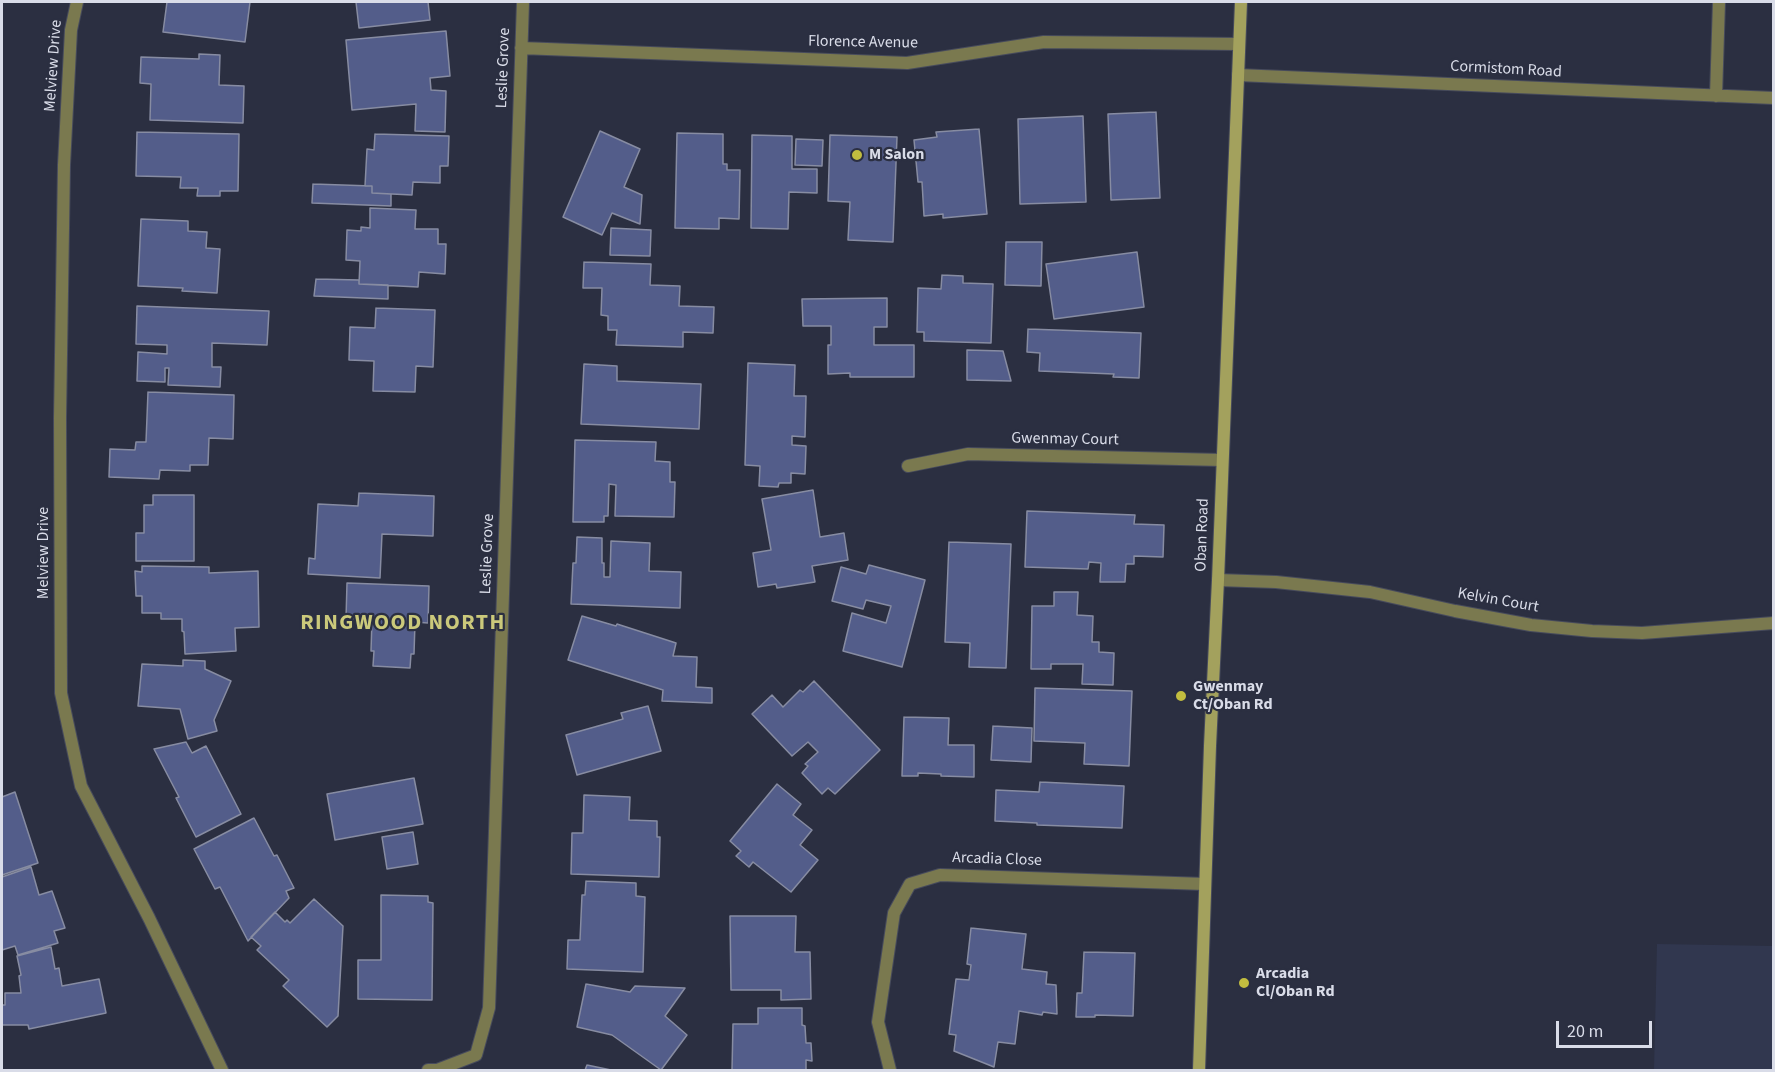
<!DOCTYPE html>
<html>
<head>
<meta charset="utf-8">
<style>
	body { margin:0 }
	#map { position:relative; width:1775px; height:1072px; overflow:hidden; background:#2b2f41; font-family:"Source Sans 3",sans-serif }
	canvas { display:block }
	.frame { position:absolute; inset:0; border:3px solid #d9dce8; pointer-events:none }
	.scale { position:absolute; left:1556px; top:1021px; width:96px; height:27px; box-sizing:border-box; border:3px solid #d9dce8; border-top:0; padding-left:8px; font-size:18px; line-height:21px; white-space:nowrap; color:#d9dce8; -webkit-text-stroke:4px #2b2f41; paint-order:stroke }
</style>
</head>
<body>
<div id="map">
<canvas width="1775" height="1072"></canvas>
<div class="frame"></div>
<div class="scale">20 m</div>
</div>
<script>
const c = document.querySelector('canvas').getContext('2d');
c.lineJoin = 'round';
function fillPath(path, color) { c.fillStyle = color; c.fill(path, 'evenodd'); }
const shape = rows => new Path2D(rows.map(r => 'M' + r).join(''));
function trace(path, color, width, dash) { c.strokeStyle = color; c.lineWidth = width; c.lineCap = dash ? 'butt' : 'round'; c.setLineDash(dash || []); c.stroke(path); }
function write(font, color, halo, rows, align = 'center') {
  c.font = font + ' "Source Sans 3",sans-serif'; c.lineWidth = 4.5; c.setLineDash([]); c.textBaseline = 'middle'; c.strokeStyle = halo; c.fillStyle = color; for (const [text, x, y, turn = 0] of rows) {
    c.save(); c.translate(x, y); c.rotate((+turn || 0) * Math.PI / 180); c.textAlign = isNaN(turn) ? turn : align; if (halo) c.strokeText(text, 0, 0); c.fillText(text, 0, 0); c.restore();
  }
}
const built = shape([
	[1657,944,1773,946,1773,1070,1654,1070]
]);
const building = shape([
	[167,2,250,2,245,42,163,32,167,2],
	[356,2,428,2,430,20,359,28,356,2],
	[446,31,450,76,430,78,431,90,446,91,445,132,415,131,416,104,352,110,346,40,446,31],
	[199,54,220,55,219,85,244,86,243,123,150,120,151,84,140,83,141,57,199,59,199,54],
	[1156,112,1160,198,1111,200,1108,114,1156,112],
	[1083,116,1086,202,1020,204,1018,119,1083,116],
	[979,129,987,214,943,218,943,214,924,216,922,182,918,182,914,140,937,137,936,132,979,129],
	[600,131,640,149,624,187,642,195,640,224,612,213,602,235,563,217,600,131],
	[137,132,239,134,238,191,220,191,220,196,197,196,198,188,180,188,181,177,136,176,137,132],
	[677,133,723,134,723,164,727,164,727,170,740,170,739,219,719,218,719,229,675,228,677,133],
	[375,134,449,136,448,166,440,166,440,183,413,182,412,195,372,193,372,186,365,186,367,149,374,150,375,134],
	[752,135,792,136,792,169,817,169,817,193,789,192,788,229,751,228,752,135],
	[830,135,897,137,893,242,848,240,850,202,828,201,830,135],
	[796,139,823,140,822,166,795,165,796,139],
	[313,184,372,186,372,193,391,194,391,206,312,203,313,184],
	[370,208,416,210,415,229,438,229,438,244,446,244,445,274,419,272,418,287,359,284,360,261,346,260,347,230,361,231,361,227,370,228,370,208],
	[141,219,188,221,188,231,207,232,206,248,220,249,217,293,182,291,183,288,138,286,141,219],
	[611,228,651,230,650,256,610,255,611,228],
	[1006,242,1042,242,1041,286,1005,285,1006,242],
	[1137,252,1144,307,1054,319,1046,264,1137,252],
	[584,262,651,264,650,285,680,286,679,306,714,307,713,333,683,332,683,347,616,345,617,330,608,330,608,316,601,315,602,288,583,288,584,262],
	[942,275,963,276,963,283,993,284,991,343,924,341,924,332,917,332,918,288,941,289,942,275],
	[316,279,359,280,359,284,388,285,388,299,314,296,316,279],
	[887,298,887,327,874,327,874,345,914,345,914,377,850,377,850,373,828,374,828,345,831,345,831,326,803,326,802,299,887,298],
	[137,306,269,311,267,345,212,343,212,367,221,367,220,387,168,385,169,368,165,368,165,382,137,381,138,352,167,354,167,345,136,344,137,306],
	[376,308,435,310,433,367,416,366,415,392,373,391,374,361,349,360,350,327,375,328,376,308],
	[1028,329,1141,333,1139,378,1113,377,1114,374,1039,371,1040,353,1027,352,1028,329],
	[967,350,1003,351,1011,381,967,380,967,350],
	[748,363,795,365,794,396,806,396,805,437,792,436,792,445,806,446,805,474,791,473,791,483,779,483,778,487,759,486,760,466,745,465,748,363],
	[584,364,617,366,617,381,701,384,699,429,581,424,584,364],
	[148,392,234,395,233,439,209,438,208,465,190,465,190,471,160,470,159,479,109,477,110,449,135,450,136,442,146,442,148,392],
	[575,440,656,442,655,461,670,462,670,482,675,482,674,517,615,516,616,485,609,484,608,516,604,516,604,522,573,522,575,440],
	[813,490,820,537,844,533,848,560,812,566,815,582,777,588,776,584,758,587,753,553,771,550,762,499,813,490],
	[359,493,434,496,433,536,382,534,380,578,308,574,309,558,315,559,318,504,358,506,359,493],
	[153,495,194,495,194,561,136,561,136,533,144,533,144,505,153,505,153,495],
	[1027,511,1135,515,1134,524,1164,525,1163,557,1134,556,1134,564,1126,564,1125,582,1100,582,1101,563,1089,562,1088,569,1025,567,1027,511],
	[577,537,602,538,602,563,604,563,604,577,610,577,611,541,650,543,649,571,681,572,680,608,571,604,573,563,576,563,577,537],
	[949,542,1011,544,1006,668,969,667,970,643,945,642,949,542],
	[869,565,925,580,902,667,843,651,852,613,886,623,891,606,866,600,863,609,832,601,841,567,866,574,869,565],
	[142,566,209,567,209,573,258,571,259,627,235,628,236,651,185,654,184,632,182,631,182,619,161,619,161,613,142,613,142,596,136,596,135,571,142,572,142,566],
	[347,583,429,586,428,623,415,622,414,654,411,654,410,668,373,666,374,651,371,651,372,620,346,619,347,583],
	[1054,592,1078,592,1077,615,1093,616,1092,642,1099,642,1099,652,1114,653,1113,685,1082,684,1083,664,1051,664,1051,669,1031,669,1032,606,1054,606,1054,592],
	[582,616,616,626,617,624,676,643,673,656,697,657,696,687,712,688,712,703,662,701,663,690,568,660,582,616],
	[183,660,205,661,205,669,231,681,214,720,217,731,188,739,180,709,138,706,142,664,183,666,183,660],
	[814,681,880,750,835,794,828,788,822,794,802,773,808,766,805,764,818,752,808,742,792,756,752,714,772,695,783,707,800,690,803,692,814,681],
	[1035,688,1132,691,1129,766,1084,764,1085,743,1034,741,1035,688],
	[648,706,661,751,577,775,566,735,623,719,621,713,648,706],
	[904,717,949,718,948,745,974,745,974,777,941,776,941,774,918,773,918,776,902,776,904,717],
	[993,726,1032,728,1031,762,991,760,993,726],
	[186,742,192,753,206,746,241,814,196,837,176,798,179,797,154,749,186,742],
	[414,778,423,824,335,840,327,794,414,778],
	[1040,782,1124,786,1122,828,1037,825,1037,823,995,821,996,790,1039,792,1040,782],
	[777,784,801,804,793,815,812,830,800,845,818,860,791,892,753,862,749,867,736,856,741,851,730,841,777,784],
	[15,792,38,863,2,875,2,797,15,792],
	[584,795,630,797,629,820,657,821,657,837,660,837,659,877,571,874,572,833,583,833,584,795],
	[254,818,274,856,277,855,294,888,286,891,289,898,248,941,220,887,215,889,194,849,254,818],
	[413,832,418,864,387,869,382,837,413,832],
	[31,867,39,895,52,891,65,928,54,931,58,943,18,955,15,946,2,950,2,877,31,867],
	[586,881,636,883,636,896,645,897,643,972,567,969,568,940,580,940,582,895,585,895,586,881],
	[381,895,428,896,428,902,433,903,432,1000,358,999,358,960,381,960,381,895],
	[314,899,343,926,338,1016,327,1027,283,986,289,980,257,950,261,946,251,937,275,912,285,922,287,920,290,923,314,899],
	[730,916,796,916,795,952,810,952,811,999,781,1000,781,990,731,990,730,916],
	[971,928,1026,934,1022,969,1047,972,1046,984,1056,985,1057,1014,1043,1012,1042,1015,1019,1011,1015,1044,998,1042,994,1067,954,1051,956,1035,949,1034,956,979,969,980,971,965,967,964,971,928],
	[51,947,55,969,59,968,62,986,99,979,106,1013,29,1029,28,1025,2,1025,2,1005,5,1005,5,993,21,993,19,976,21,975,17,956,51,947],
	[1084,952,1135,953,1133,1016,1095,1015,1095,1017,1076,1017,1077,993,1082,993,1084,952],
	[586,984,630,992,635,986,685,988,665,1016,687,1035,661,1070,612,1035,577,1027,586,984],
	[758,1008,802,1008,802,1025,805,1026,806,1043,811,1043,812,1061,806,1060,806,1070,732,1070,733,1024,758,1024,758,1008],
	[587,1065,611,1070,585,1070,587,1065]
]);
const street = shape([
	[77,2,71,30,64,165,60,418,61,693,81,786,149,918,222,1070],
	[521,48,907,63,1044,42,1239,44],
	[1238,75,1774,98],
	[1716,96,1719,2],
	[908,466,968,454,1222,460],
	[1218,580,1276,582,1370,592,1455,611,1531,625,1592,631,1642,633,1774,623],
	[428,1070,437,1070,476,1055,489,1008,523,2],
	[890,1070,878,1022,894,913,910,884,940,875,1205,884]
]);
const secondary = shape([
	[1199,1070,1210,746,1218,580,1241,2]
]);
const markers = [
	[857,155,6,"#c2bd3f"],
	[1181,696,6,"#c2bd3f"],
	[1244,983,6,"#c2bd3f"]
];
const streetNames = [
	["Florence Avenue",863,43,1],
	["Melview Drive",54,66,-86],
	["Leslie Grove",504,68,-88],
	["Cormistom Road",1506,70,3],
	["Gwenmay Court",1065,440,1],
	["Oban Road",1203,535,-88],
	["Melview Drive",44,553,-90],
	["Leslie Grove",488,554,-88],
	["Kelvin Court",1498,601,10],
	["Arcadia Close",997,860,2]
];
const poiNames = [
	["M Salon",869,155],
	["Gwenmay",1193,687],
	["Ct/Oban Rd",1193,705],
	["Arcadia",1256,974],
	["Cl/Oban Rd",1256,992]
];
const districtNames = [
	["RINGWOOD NORTH",403,624]
];
fillPath(built, '#31374f');
fillPath(building, '#535d8a');
trace(building, '#878ca2', 1.5);
trace(street, '#474b5c', 14);
trace(secondary, '#474b5c', 14);
trace(street, '#7a794f', 12);
trace(secondary, '#a3a15d', 12);
for (const [x, y, r, color] of markers) { const dot = new Path2D(); dot.arc(x, y, r, 0, 2 * Math.PI); c.fillStyle = color; c.fill(dot); trace(dot, '#2b2f41', 2); }
write('16px', '#d9dce8', '#2b2f41', streetNames);
write('bold 16px', '#d9dce8', '#2b2f41', poiNames, 'left');
c.letterSpacing = '1.5px';
write('bold 22px', '#cbc97b', '#2b2f41', districtNames);
c.letterSpacing = '0px';
</script>
</body>
</html>
